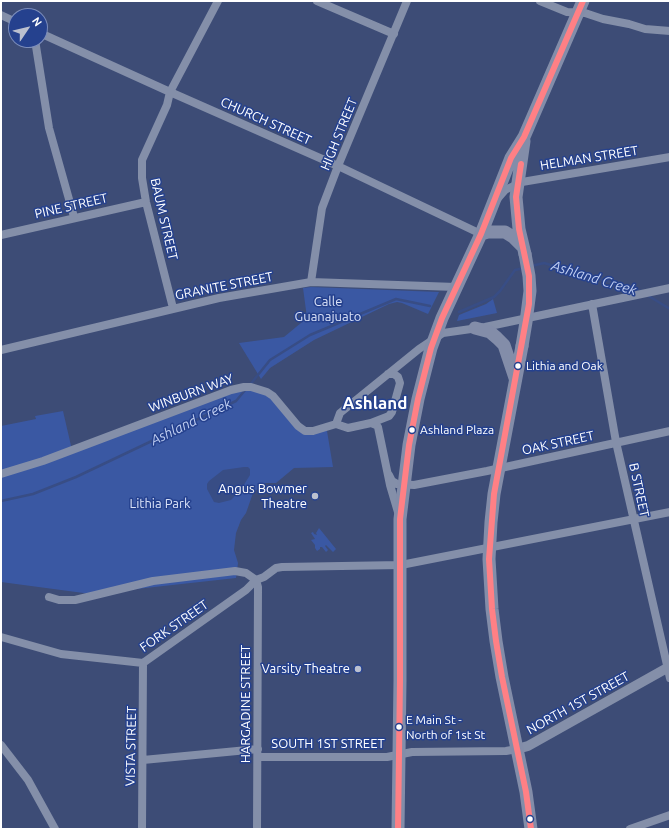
<!DOCTYPE html>
<html>
<head>
<meta charset="utf-8">
<style>
	body { margin:0 }
	#map { position:relative; width:671px; height:830px; overflow:hidden; background:#3d4c76; font-family:Ubuntu,sans-serif }
	canvas { display:block }
	.frame { position:absolute; inset:0; border:2px solid #fff; pointer-events:none }
	.north { position:absolute; left:8px; top:8px; width:40px; height:40px; box-sizing:border-box; background:#25418e; border:1px solid #7c8dbb; border-radius:50%; rotate:55deg; font-size:11px; font-weight:700; line-height:16px; text-align:center; color:#fff }
	.north::after { content:''; display:block; margin:auto; width:14px; height:18px; background:#bbc0cf; clip-path:polygon(50% 0,100% 100%,50% 72%,0 100%) }
</style>
</head>
<body>
<div id="map">
<canvas width="671" height="830"></canvas>
<div class="frame"></div>
<div class="north">N</div>
</div>
<script>
const c = document.querySelector('canvas').getContext('2d');
c.lineJoin = 'round';
function fillPath(path, color) { c.fillStyle = color; c.fill(path, 'evenodd'); }
const shape = rows => new Path2D(rows.map(r => 'M' + r).join(''));
function trace(path, color, width, dash) { c.strokeStyle = color; c.lineWidth = width; c.lineCap = dash ? 'butt' : 'round'; c.setLineDash(dash || []); c.stroke(path); }
function write(font, color, halo, rows, align = 'center') {
  c.font = font + ' Ubuntu,sans-serif'; c.lineWidth = 3; c.setLineDash([]); c.textBaseline = 'middle'; c.strokeStyle = halo; c.fillStyle = color; for (const [text, x, y, turn = 0] of rows) {
    c.save(); c.translate(x, y); c.rotate((+turn || 0) * Math.PI / 180); c.textAlign = isNaN(turn) ? turn : align; if (halo) c.strokeText(text, 0, 0); c.fillText(text, 0, 0); c.restore();
  }
}
const green = shape([
	[311,287,439,292,428,314,402,303,397,302,389,304,314,340,270,368,261,379,239,343,284,337,307,318,303,288],
	[493,299,497,313,457,321,459,315,486,304],
	[241,387,267,392,297,426,327,431,333,467,294,468,276,483,265,483,253,493,246,513,241,520,236,533,234,550,238,563,236,578,91,594,1,582,1,426,36,419,35,416,63,411,72,450],
	[319,528,336,549,333,552,326,545,325,546,328,550,326,552,322,547,320,547,320,549,317,551,315,548,315,545,311,540,315,539,311,533,313,532,314,534,317,535,316,533]
]);
const water = shape([
	[244,467,248,467,250,469,250,475,240,491,231,500,219,503,214,502,207,489,207,484,209,481,223,470]
]);
const stream = shape([
	[531,266,544,263,641,291],
	[647,295,670,309],
	[459,312,494,297,500,291,515,270,524,268],
	[249,386,270,360,310,335,396,299,430,306],
	[1,501,33,494,76,477,236,401,246,389]
]);
const minor = shape([
	[317,1,394,34],
	[540,1,567,12,585,13,603,19,629,24,645,29,670,31],
	[1,15,16,22],
	[40,33,170,92,338,166,481,234],
	[35,40,49,128,74,217],
	[498,198,505,190,522,182,670,157],
	[1,235,146,202],
	[311,282,322,208,338,166,407,1],
	[592,304,616,442,670,678],
	[173,308,146,202,142,178,142,160,167,105,170,92,218,1],
	[1,350,219,298,311,282,456,287],
	[371,423,389,416,392,412,400,383,398,377,394,374,388,374],
	[336,424,340,413,419,349,443,333,485,327,670,288],
	[1,474,43,461,231,390,244,387,251,387,267,392,273,396,298,426,305,431,313,431,336,424,348,428,371,423,376,425,378,427,390,485,398,512],
	[389,475,392,481,397,484,414,485,487,471,670,431],
	[256,580,258,587,257,829],
	[49,597,59,600,75,600,153,581,235,571,246,573,256,580,264,577,276,568,282,567,401,565,670,512],
	[1,637,61,654,143,663,246,590,256,580],
	[1,745,28,780,55,829],
	[258,757,387,757,412,752,506,751,517,749],
	[143,760,258,749],
	[142,829,143,663],
	[630,829,670,815]
]);
const tertiary = shape([
	[517,749,528,746,667,668,670,668]
]);
const primary = shape([
	[524,141,516,197,519,229,525,254],
	[481,234,488,232,505,232,513,237,523,247],
	[475,328,490,332,497,338,504,345,515,378],
	[522,346,494,494,491,522,489,559,492,609,496,641,502,677,526,792,531,829],
	[398,829,400,680,400,519,409,445,418,399,431,348,442,318,481,234,511,158,524,137,583,1]
]);
const primaryBridge = shape([
	[522,346,526,322,530,291,529,276,525,254]
]);
const bus1 = shape([
	[521,164,516,197,519,229,529,276,529,304,494,494,489,559,492,609,496,641,502,677,526,792,531,829],
	[398,829,400,680,400,519,409,445,418,399,431,348,442,318,481,234,511,158,524,137,583,1]
]);
const markers = [
	[518,366,3.5,"#fff"],
	[412,430,3.5,"#fff"],
	[315,496,4,"#bbc0cf"],
	[358,669,4,"#bbc0cf"],
	[399,727,3.5,"#fff"],
	[530,819,3.5,"#fff"]
];
const busNames = [
	["Lithia and Oak",526,366],
	["Ashland Plaza",420,430],
	["E Main St -",406,720],
	["North of 1st St",406,735]
];
const streetNames = [
	["CHURCH STREET",266,121,24],
	["HIGH STREET",339,134,-68],
	["HELMAN STREET",589,158,-9],
	["PINE STREET",71,206,-13],
	["BAUM STREET",164,219,77],
	["GRANITE STREET",224,286,-11],
	["WINBURN WAY",191,393,-20],
	["OAK STREET",558,443,-12],
	["B STREET",639,490,78],
	["FORK STREET",174,626,-35],
	["NORTH 1ST STREET",578,703,-29],
	["HARGADINE STREET",246,704,-90],
	["SOUTH 1ST STREET",328,744],
	["VISTA STREET",131,746,-89]
];
const parkNames = [
	["Calle",328,302],
	["Guanajuato",328,317],
	["Lithia Park",160,504]
];
const poiNames = [
	["Angus Bowmer",307,489],
	["Theatre",307,504],
	["Varsity Theatre",350,669]
];
const waterNames = [
	["Ashland Creek",594,278,17],
	["Ashland Creek",191,422,-26]
];
const districtNames = [
	["Ashland",375,403]
];
fillPath(green, '#3a58a3');
fillPath(water, '#384d85');
trace(stream, '#384d85', 2.5);
trace(minor, '#848fa9', 8);
trace(tertiary, '#848fa9', 10);
trace(primary, '#838da9', 13);
trace(primaryBridge, '#838da9', 13);
trace(bus1, '#ff8085', 6);
for (const [x, y, r, color] of markers) { const dot = new Path2D(); dot.arc(x, y, r, 0, 2 * Math.PI); c.fillStyle = color; c.fill(dot); trace(dot, '#25418e', 1.5); }
write('12px', '#fff', '#25418e', busNames, 'left');
write('13px', '#fff', '#25418e', streetNames);
write('13px', '#dae2f8', '#25418e', parkNames);
write('13px', '#fff', '#25418e', poiNames, 'right');
write('italic 14px', '#c1cff2', '#25418e', waterNames);
write('bold 17px', '#fff', '#25418e', districtNames);
</script>
</body>
</html>
